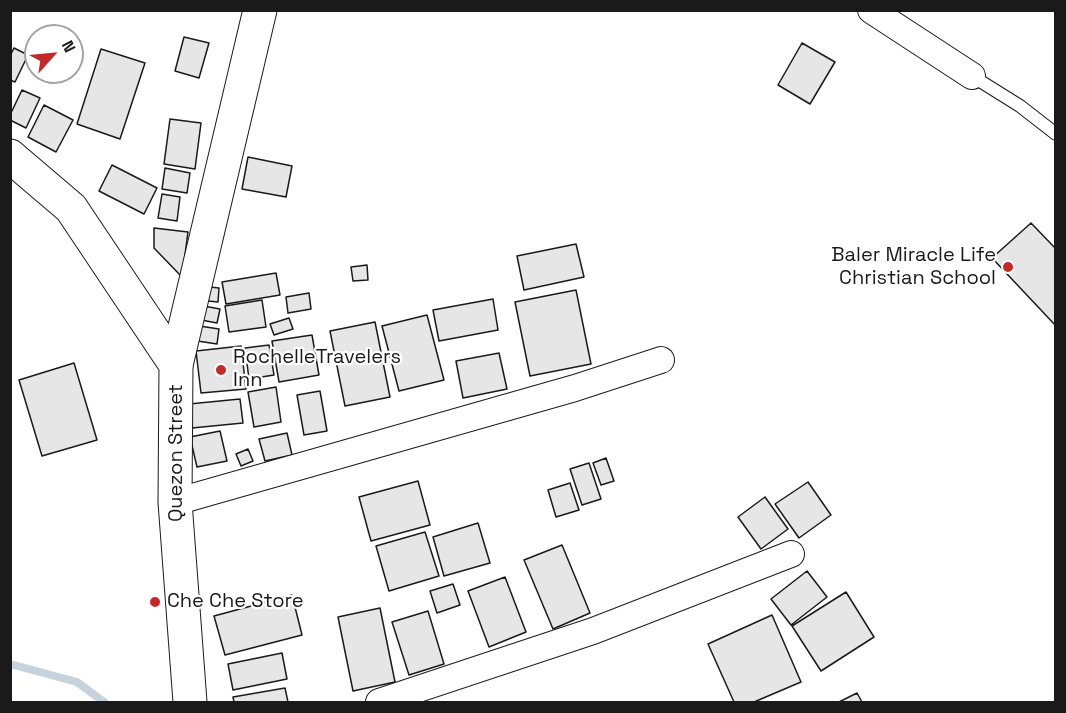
<!DOCTYPE html>
<html>
<head>
<meta charset="utf-8">
<style>
	body { margin:0 }
	#map { position:relative; width:1066px; height:713px; overflow:hidden; background:#fff; font-family:"Space Grotesk",sans-serif }
	canvas { display:block }
	.frame { position:absolute; inset:0; border:12px solid #1a1a1a; pointer-events:none }
	.north { position:absolute; left:24px; top:24px; width:60px; height:60px; box-sizing:border-box; background:#fff; border:2px solid #a3a3a3; border-radius:50%; rotate:63deg; font-size:16px; font-weight:700; line-height:24px; text-align:center; color:#1a1a1a }
	.north::after { content:''; display:block; margin:auto; width:21px; height:27px; background:#c62828; clip-path:polygon(50% 0,100% 100%,50% 72%,0 100%) }
</style>
</head>
<body>
<div id="map">
<canvas width="1066" height="713"></canvas>
<div class="frame"></div>
<div class="north">N</div>
</div>
<script>
const c = document.querySelector('canvas').getContext('2d');
c.lineJoin = 'round';
const shape = rows => new Path2D(rows.map(r => 'M' + r).join(''));
function trace(path, color, width, dash) { c.strokeStyle = color; c.lineWidth = width; c.lineCap = dash ? 'butt' : 'round'; c.setLineDash(dash || []); c.stroke(path); }
function fillPath(path, color) { c.fillStyle = color; c.fill(path, 'evenodd'); }
function write(font, color, halo, rows, align = 'center') {
  c.font = font + ' "Space Grotesk",sans-serif'; c.lineWidth = 4.5; c.setLineDash([]); c.textBaseline = 'middle'; c.strokeStyle = halo; c.fillStyle = color; for (const [text, x, y, turn = 0] of rows) {
    c.save(); c.translate(x, y); c.rotate((+turn || 0) * Math.PI / 180); c.textAlign = isNaN(turn) ? turn : align; if (halo) c.strokeText(text, 0, 0); c.fillText(text, 0, 0); c.restore();
  }
}
const stream = shape([
	[10,664,77,682,104,702]
]);
const building = shape([
	[184,37,209,43,199,78,175,71,184,37],
	[802,43,835,62,810,104,778,85,802,43],
	[14,48,28,55,15,82,10,80,10,56,14,48],
	[101,49,145,63,120,139,77,124,101,49],
	[22,90,40,98,26,128,10,120,10,115,22,90],
	[44,105,73,120,56,152,28,137,44,105],
	[170,119,201,123,195,169,164,164,170,119],
	[248,157,292,166,286,197,242,189,248,157],
	[112,165,157,188,144,214,99,191,112,165],
	[165,168,190,173,187,193,162,189,165,168],
	[162,194,180,197,177,221,158,218,162,194],
	[1031,223,1056,249,1056,326,992,258,1031,223],
	[154,228,188,232,182,277,154,248,154,228],
	[576,244,584,277,524,290,517,256,576,244],
	[367,265,368,280,353,281,351,267,367,265],
	[276,273,280,295,226,304,222,282,276,273],
	[200,286,219,288,218,302,198,300,200,286],
	[576,290,591,364,530,376,515,302,576,290],
	[309,293,311,309,288,313,286,297,309,293],
	[493,299,498,330,439,341,433,310,493,299],
	[262,300,266,327,229,332,225,306,262,300],
	[198,305,220,309,217,323,196,319,198,305],
	[427,315,444,380,399,391,382,326,427,315],
	[289,318,293,329,274,335,270,324,289,318],
	[375,322,390,397,345,406,330,331,375,322],
	[193,325,219,329,217,344,191,340,193,325],
	[312,335,319,375,279,382,272,341,312,335],
	[269,345,274,375,249,379,245,348,269,345],
	[241,346,246,389,201,393,196,351,241,346],
	[499,353,507,389,463,398,456,361,499,353],
	[74,363,97,440,42,456,19,380,74,363],
	[276,387,281,422,254,427,248,392,276,387],
	[320,391,327,431,304,435,297,395,320,391],
	[240,399,243,423,192,428,189,404,240,399],
	[220,431,227,461,197,467,190,437,220,431],
	[287,433,292,455,265,461,259,439,287,433],
	[248,449,253,461,241,466,236,454,248,449],
	[606,458,614,481,601,485,593,463,606,458],
	[589,463,601,499,582,505,570,469,589,463],
	[418,481,430,525,371,541,359,497,418,481],
	[808,482,831,515,799,538,775,504,808,482],
	[570,483,579,510,556,517,548,490,570,483],
	[765,497,788,529,761,549,738,517,765,497],
	[478,523,490,563,444,576,433,537,478,523],
	[425,532,439,576,389,591,376,546,425,532],
	[562,545,590,613,553,629,524,560,562,545],
	[807,571,827,597,791,625,771,599,807,571],
	[505,577,526,632,489,647,468,591,505,577],
	[453,584,460,605,437,613,430,591,453,584],
	[846,592,874,637,821,671,792,626,846,592],
	[292,595,302,635,225,655,214,616,292,595],
	[380,608,395,682,353,691,338,617,380,608],
	[428,611,444,664,409,675,392,622,428,611],
	[772,615,801,682,754,702,734,702,708,644,772,615],
	[282,653,287,679,233,690,228,664,282,653],
	[285,688,288,702,234,702,233,697,285,688],
	[857,693,862,702,839,702,857,693]
]);
const lane = shape([
	[972,76,1020,106,1056,134]
]);
const street = shape([
	[871,10,972,76],
	[175,502,575,388,661,360],
	[379,702,593,631,791,554]
]);
const secondary = shape([
	[176,365,260,10]
]);
const primary = shape([
	[10,156,71,208,176,365,175,502,190,702]
]);
const markers = [
	[1008,267,6,"#c62828"],
	[221,370,6,"#c62828"],
	[155,602,6,"#c62828"]
];
const poiNames = [
	["Baler Miracle Life",996,256,"right"],
	["Christian School",996,279,"right"],
	["RochelleTravelers",233,358],
	["Inn",233,381],
	["Che Che Store",167,602]
];
const streetNames = [
	["Quezon Street",177,453,-90]
];
trace(stream, '#c6d2dc', 8);
fillPath(building, '#e6e6e6');
trace(building, '#1a1a1a', 1.5);
trace(lane, '#1a1a1a', 14);
trace(street, '#1a1a1a', 28);
trace(secondary, '#1a1a1a', 35);
trace(primary, '#1a1a1a', 35);
trace(lane, '#fff', 12);
trace(street, '#fff', 26);
trace(secondary, '#fff', 33);
trace(primary, '#fff', 33);
for (const [x, y, r, color] of markers) { const dot = new Path2D(); dot.arc(x, y, r, 0, 2 * Math.PI); c.fillStyle = color; c.fill(dot); trace(dot, '#fff', 2); }
write('20px', '#1a1a1a', '#fff', poiNames, 'left');
write('20px', '#1a1a1a', '#fff', streetNames);
</script>
</body>
</html>
